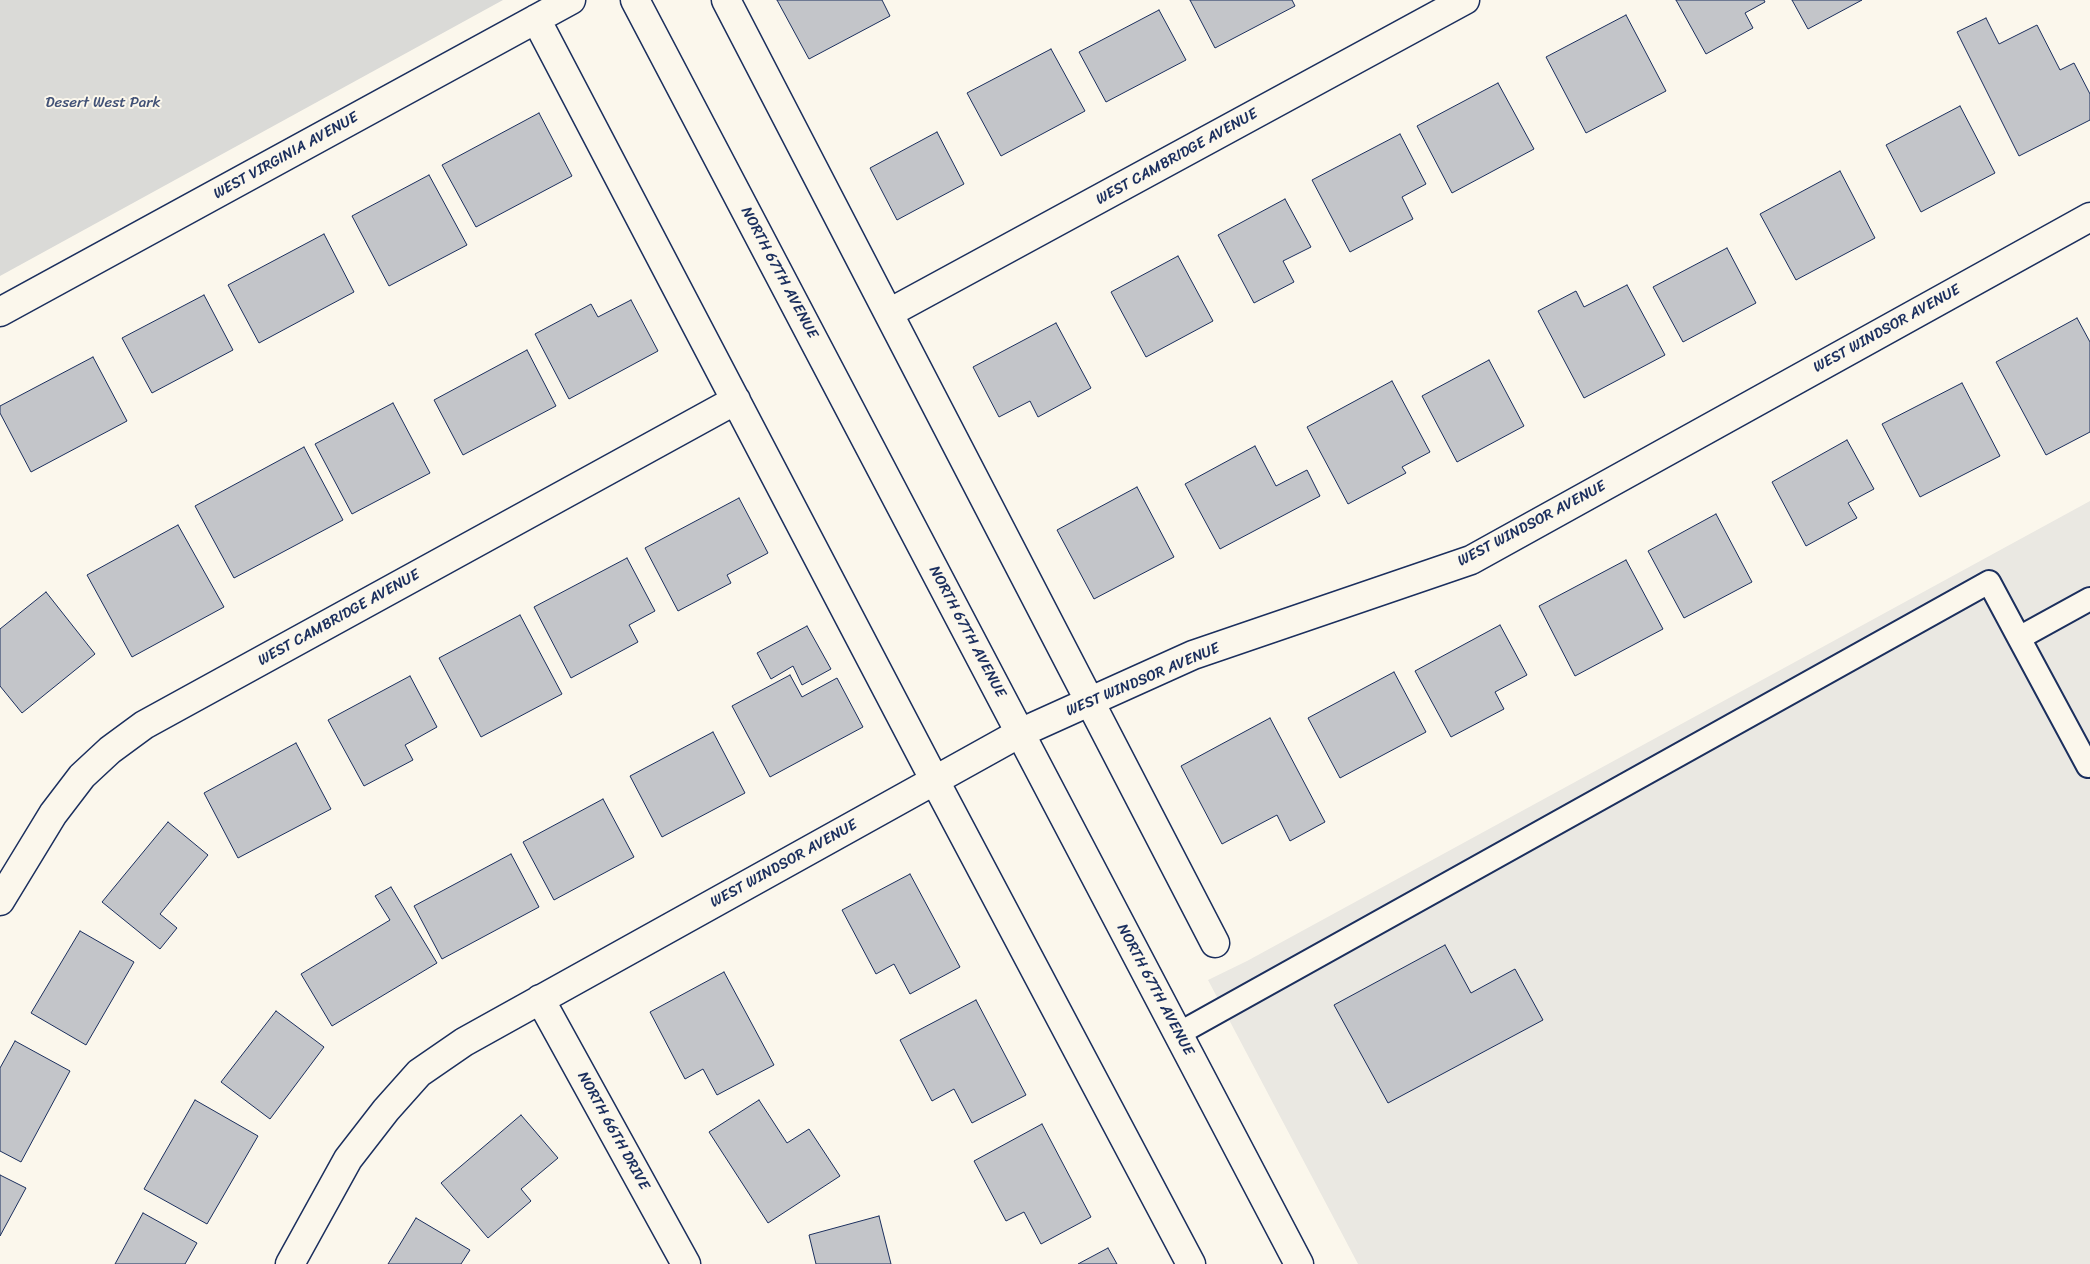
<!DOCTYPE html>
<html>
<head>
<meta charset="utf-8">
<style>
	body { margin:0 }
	canvas { display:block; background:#fbf7ec }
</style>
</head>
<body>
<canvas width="2090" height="1264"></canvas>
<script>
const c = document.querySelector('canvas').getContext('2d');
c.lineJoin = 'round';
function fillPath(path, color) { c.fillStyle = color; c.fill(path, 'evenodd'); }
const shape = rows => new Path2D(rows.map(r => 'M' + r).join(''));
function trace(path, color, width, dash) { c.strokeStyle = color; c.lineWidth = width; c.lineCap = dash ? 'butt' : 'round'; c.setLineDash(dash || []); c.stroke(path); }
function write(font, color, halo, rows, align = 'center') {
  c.font = font + ' Sriracha,sans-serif'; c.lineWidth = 4; c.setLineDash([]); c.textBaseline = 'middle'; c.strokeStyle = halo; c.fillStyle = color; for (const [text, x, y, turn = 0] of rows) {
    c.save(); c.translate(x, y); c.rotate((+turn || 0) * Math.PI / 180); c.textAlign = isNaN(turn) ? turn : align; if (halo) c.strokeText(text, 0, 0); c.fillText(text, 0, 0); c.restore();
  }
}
const built = shape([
	[2090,501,2090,1264,1358,1264,1208,980,1247,961]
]);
const green = shape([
	[0,0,503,0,0,276]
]);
const building = shape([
	[777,0,882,0,890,16,809,59,777,0],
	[1190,0,1292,0,1295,6,1215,48,1190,0],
	[1676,0,1764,0,1765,2,1745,13,1753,28,1706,54,1676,0],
	[1792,0,1862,0,1808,29,1792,0],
	[1159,10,1186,60,1106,102,1079,52,1159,10],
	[1626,15,1666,91,1586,133,1546,57,1626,15],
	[1986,18,1999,44,2037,25,2060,70,2074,63,2090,94,2090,120,2019,156,1957,32,1986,18],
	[1051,49,1085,111,1001,156,967,93,1051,49],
	[1498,83,1534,149,1452,193,1417,126,1498,83],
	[1960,106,1995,173,1921,212,1886,145,1960,106],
	[539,113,572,176,476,227,442,165,539,113],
	[937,132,964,184,897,220,870,168,937,132],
	[1400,134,1426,184,1402,197,1413,219,1350,252,1312,180,1400,134],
	[1840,171,1875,238,1796,280,1760,214,1840,171],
	[429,175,467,245,389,286,352,216,429,175],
	[1285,199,1311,247,1283,261,1294,282,1254,303,1218,235,1285,199],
	[324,234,354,292,259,343,228,285,324,234],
	[1727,248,1756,303,1683,342,1653,287,1727,248],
	[1178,256,1213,321,1146,357,1111,292,1178,256],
	[1627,285,1665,355,1584,398,1538,311,1576,291,1584,307,1627,285],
	[204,295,233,350,152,393,122,338,204,295],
	[631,300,658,351,569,399,535,334,591,304,598,317,631,300],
	[2077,318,2090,342,2090,432,2046,455,1996,362,2077,318],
	[1056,323,1091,388,1038,417,1030,401,999,417,973,367,1056,323],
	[527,350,556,406,463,455,434,400,527,350],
	[93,357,127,421,31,472,0,413,0,406,93,357],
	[1489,360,1524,426,1457,462,1422,396,1489,360],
	[1392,381,1430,452,1402,467,1406,473,1348,504,1307,427,1392,381],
	[1962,383,2000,456,1920,497,1882,424,1962,383],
	[393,403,430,473,352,514,315,444,393,403],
	[1847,440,1874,489,1848,503,1857,518,1806,546,1772,482,1847,440],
	[1255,446,1276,486,1307,470,1320,496,1220,549,1185,484,1255,446],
	[304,447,343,520,234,578,195,506,304,447],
	[1137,487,1174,557,1094,599,1057,530,1137,487],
	[739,498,768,553,727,575,731,583,678,611,645,548,739,498],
	[1716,514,1752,582,1684,618,1648,551,1716,514],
	[178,525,224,607,132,657,87,575,178,525],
	[627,558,655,611,629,625,638,642,571,678,534,607,627,558],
	[1626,560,1663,629,1575,676,1539,606,1626,560],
	[46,592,95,654,22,713,0,686,0,629,46,592],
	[520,615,562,694,481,737,439,658,520,615],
	[1500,625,1527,675,1495,692,1504,709,1451,737,1415,671,1500,625],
	[807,626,831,669,802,685,793,666,771,679,757,653,807,626],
	[1394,672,1426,732,1340,778,1308,718,1394,672],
	[790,675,802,697,837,678,863,727,770,777,732,706,790,675],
	[410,676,437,727,405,745,413,760,364,786,328,720,410,676],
	[1270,718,1325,822,1290,841,1277,815,1222,844,1181,766,1270,718],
	[713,732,745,793,662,837,630,776,713,732],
	[296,743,331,809,238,858,204,793,296,743],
	[603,799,634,857,554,900,523,842,603,799],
	[168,822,208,855,160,914,177,928,160,949,102,902,168,822],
	[511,854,539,907,442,959,414,906,511,854],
	[910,874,960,967,910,994,894,964,876,974,842,910,910,874],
	[391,887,437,963,332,1026,301,974,390,920,375,896,391,887],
	[80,931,134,962,86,1045,31,1013,80,931],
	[1445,945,1471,993,1515,969,1543,1020,1388,1103,1334,1005,1445,945],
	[724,972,774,1065,717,1095,703,1069,685,1079,650,1012,724,972],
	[976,1000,1026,1095,972,1123,954,1089,932,1101,900,1040,976,1000],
	[276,1011,324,1047,270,1119,221,1082,276,1011],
	[15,1041,70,1071,21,1162,0,1151,0,1068,15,1041],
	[195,1100,258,1136,207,1224,144,1189,195,1100],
	[759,1100,787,1143,809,1129,840,1176,768,1223,709,1132,759,1100],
	[521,1115,558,1158,521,1189,531,1201,488,1238,441,1183,521,1115],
	[1042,1124,1091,1217,1041,1244,1024,1212,1006,1221,974,1161,1042,1124],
	[0,1175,26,1188,0,1236,0,1175],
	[143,1213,197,1243,185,1264,115,1264,143,1213],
	[879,1216,891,1264,816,1264,809,1235,879,1216],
	[416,1218,470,1250,461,1264,388,1264,416,1218],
	[1108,1248,1117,1264,1078,1264,1108,1248]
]);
const lane = shape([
	[2088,766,2019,638,2090,599],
	[1178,1034,1989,582,2019,638]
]);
const street = shape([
	[726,0,1215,943],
	[536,19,935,781,1191,1264],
	[0,312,571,0],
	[889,313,1465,0],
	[0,901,53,814,82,776,110,750,144,725,736,400],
	[540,999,686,1264],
	[290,1264,348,1159,386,1110,419,1073,464,1042,1020,733,1193,655,1471,560,2090,217]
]);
const secondary = shape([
	[635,0,1299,1264]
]);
const parkNames = [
	["Desert West Park",103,103]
];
const streetNames = [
	["WEST VIRGINIA AVENUE",286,156,-29],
	["WEST CAMBRIDGE AVENUE",1177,157,-29],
	["NORTH 67TH AVENUE",779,273,62],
	["WEST WINDSOR AVENUE",1887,329,-29],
	["WEST WINDSOR AVENUE",1532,524,-28],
	["WEST CAMBRIDGE AVENUE",339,618,-29],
	["NORTH 67TH AVENUE",967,632,62],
	["WEST WINDSOR AVENUE",1143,680,-23],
	["WEST WINDSOR AVENUE",784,864,-29],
	["NORTH 67TH AVENUE",1155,990,62],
	["NORTH 66TH DRIVE",613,1131,61]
];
fillPath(built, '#eae8e2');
fillPath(green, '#dadad7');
fillPath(building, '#c3c5c9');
trace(building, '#1b2f5e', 1);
trace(lane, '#1b2f5e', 26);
trace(street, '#1b2f5e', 31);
trace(secondary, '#1b2f5e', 31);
trace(lane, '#fbf7ec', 22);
trace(street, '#fbf7ec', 28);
trace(secondary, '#fbf7ec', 28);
write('15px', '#415176', '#fbf7ec', parkNames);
write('15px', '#1b2f5e', '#fbf7ec', streetNames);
</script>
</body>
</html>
